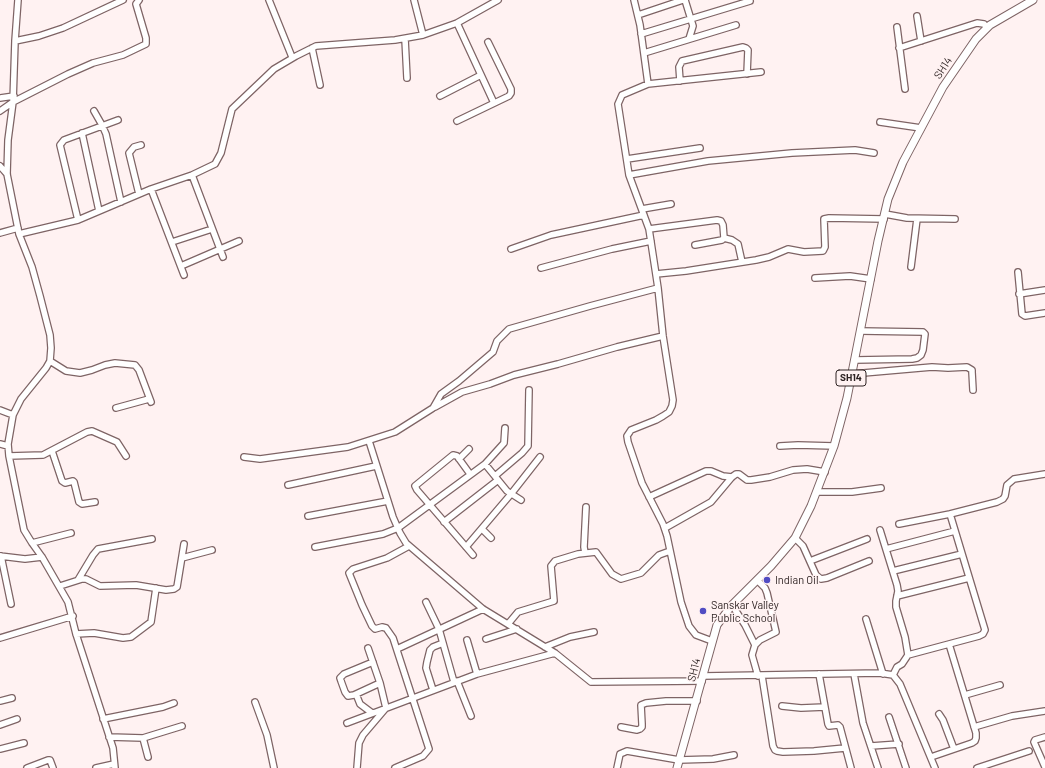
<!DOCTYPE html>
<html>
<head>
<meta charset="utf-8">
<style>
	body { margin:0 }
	canvas { display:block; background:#fff2f2 }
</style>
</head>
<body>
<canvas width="1045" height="768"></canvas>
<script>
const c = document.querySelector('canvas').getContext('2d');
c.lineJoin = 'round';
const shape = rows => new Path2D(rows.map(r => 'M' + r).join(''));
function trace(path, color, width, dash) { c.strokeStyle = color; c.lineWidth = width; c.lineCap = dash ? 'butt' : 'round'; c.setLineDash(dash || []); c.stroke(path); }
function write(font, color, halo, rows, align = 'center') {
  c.font = font + ' Barlow,sans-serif'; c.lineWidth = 3; c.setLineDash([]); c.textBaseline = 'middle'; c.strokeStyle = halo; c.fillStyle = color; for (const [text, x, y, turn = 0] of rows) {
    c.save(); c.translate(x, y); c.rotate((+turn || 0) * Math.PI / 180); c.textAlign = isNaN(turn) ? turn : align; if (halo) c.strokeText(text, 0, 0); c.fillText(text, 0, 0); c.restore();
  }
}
const minor = shape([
	[18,0,15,41,13,102,8,140,7,174,19,234,32,267,40,296,50,335,51,348,50,361,46,368,21,399,13,415,8,444,9,456,24,530,32,543,42,557,68,602,76,634,113,748,115,768],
	[269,0,292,57],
	[414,0,423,35],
	[634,0,640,25,648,84,622,95,618,104,629,175,649,229,658,288,663,336,673,400,672,406,669,412,663,416,656,420,631,430,627,436,628,442,642,483,663,524,667,536,681,602,689,626,696,635,712,641],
	[685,0,693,26,689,39],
	[638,15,683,0],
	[917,16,921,41],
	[457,23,494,103],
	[897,27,905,89],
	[641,34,750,1],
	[405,39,407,78],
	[15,41,39,36,63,28,123,0],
	[312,48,320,85],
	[899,48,977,23,984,24,987,28],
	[644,53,736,25],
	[680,81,679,67,682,61,743,47,746,48,748,50,747,74],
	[648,84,761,72],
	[440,96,481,75],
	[0,98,14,96],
	[0,111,13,102,68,74,93,63,123,55,146,44,146,38,136,4,139,0],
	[94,111,102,125,106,134,121,202],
	[457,121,509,96,511,93,511,89,488,42],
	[880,122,921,128],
	[82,133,99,211],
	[627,159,700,148],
	[0,166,7,174],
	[192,175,223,257],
	[629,175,708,161,792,153,855,150,874,153],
	[151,189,184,275],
	[139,194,129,153,134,147,141,145],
	[642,209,671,204],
	[885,214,907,218,955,219],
	[78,220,60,145,64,140,118,120],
	[649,229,717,220,721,221,723,225,724,238,722,240,695,245],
	[0,233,18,228],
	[19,234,78,220,151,189,192,175,215,164,221,153,232,109,274,69,296,56,316,46,395,40,423,35,457,23,498,0],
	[724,238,732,240,738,244,742,262],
	[172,242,212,229],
	[511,249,551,235,644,215],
	[181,266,239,241],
	[911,267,917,219],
	[541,268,612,249,651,241],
	[1018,272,1022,314,1025,316,1045,313],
	[656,274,686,271,756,260,769,257,788,249,804,252,823,251,825,247,824,219,829,218,884,219],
	[815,278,850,276,871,279],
	[1019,294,1045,290],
	[855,360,912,359,917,358,921,355,923,350,925,334,923,332,861,331],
	[50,361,66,371,80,373,92,370,105,365,115,363,135,365,139,370,151,402],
	[852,374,932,367,948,368,967,367,972,370,972,372,973,390],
	[435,407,462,392,490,384,514,375,558,364,617,347,663,336],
	[116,408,149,399],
	[0,410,13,415],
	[369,441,393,517,400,533,406,543,483,609,555,653,591,682,702,681],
	[0,444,8,446],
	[780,446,798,445,834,446],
	[52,451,62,481,65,483,73,481,74,482,79,502,82,504,95,502],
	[9,456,43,455,87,432,92,431,117,442,126,456],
	[244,457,260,459,348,447,395,432,433,408,441,394,459,381,493,352,497,341,509,329,590,306,658,288],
	[459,459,469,449],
	[485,464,507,491,521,500],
	[470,474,457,456,453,455,415,486,417,490,473,555],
	[495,476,522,453,528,446,529,390],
	[288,485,376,466],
	[817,492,852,492,881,488],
	[649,497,706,471,711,471,723,476,732,477],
	[308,516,388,501],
	[444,522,498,480],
	[899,524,950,514,997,502,1003,499,1005,496,1007,485,1014,479,1045,474],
	[665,528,711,502,732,477,736,474,739,474,747,480,751,480,770,477,793,470,807,469,825,472],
	[482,529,491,538],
	[880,530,897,585,898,591,896,601,896,607,905,637,908,655,902,664,897,667,893,675],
	[795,538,803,546,816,575,821,579,827,578,869,561],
	[32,543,71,533],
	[315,547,383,534,398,528,485,464,504,443,505,428],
	[466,547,511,494,540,457],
	[886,549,955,531],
	[585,553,584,547,586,507],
	[0,556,25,559,42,557],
	[1,556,11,604],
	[182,558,212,550],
	[810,561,867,539],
	[893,571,962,554],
	[78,580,93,555,98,549,152,539],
	[757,580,765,588,767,593,776,632,760,640,755,645,752,655,758,676],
	[60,586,82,579,86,579,100,586,136,585,166,590,174,589,177,587,184,544],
	[897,596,969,578],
	[426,602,439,629,454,682],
	[732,605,745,625,755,645],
	[866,619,883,674],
	[508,624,518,612,554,601,551,566,555,561,578,554,596,552,612,574,621,579,641,573,659,555,670,551],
	[76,634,94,633,123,638,131,637,151,622,156,588],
	[0,638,73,616],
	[486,639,517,629],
	[467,640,477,674],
	[545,647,570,637,594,632],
	[397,649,483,609],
	[908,655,979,636,983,634,985,630,950,514],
	[373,662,344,674,340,678,341,681,345,692,348,696,354,695,380,683],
	[819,674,828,724,829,726,838,725,840,727,851,768],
	[854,674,863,723,878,768],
	[703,676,880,673,893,675,900,684,935,768],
	[762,676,773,746,775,750,777,751,783,752,814,751,845,748],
	[457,681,471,716],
	[433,690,426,668,427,662,430,650,433,647,443,643],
	[356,694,360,704,372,713],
	[965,695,1000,685],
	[0,701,12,698],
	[255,702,267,735,274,768],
	[782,706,801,708,825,707],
	[939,714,943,720,954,749],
	[889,717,906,768],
	[103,719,163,707,174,703],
	[347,723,477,674,555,653],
	[0,725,17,719],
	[621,727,637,730,640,729,642,727,642,724,641,705,646,703,666,701,697,701],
	[974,727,1012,716,1045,711],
	[109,737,143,738,182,726],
	[1045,737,1035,740,1034,742,1045,767],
	[143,738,148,757],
	[871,746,899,744],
	[0,749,24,743],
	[931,757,972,743,975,741,976,738,976,733,949,644],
	[27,768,48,760,50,760,53,768],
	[96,768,114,764],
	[357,768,359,743,363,735,386,708,380,683,368,648],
	[395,768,423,756,429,749,393,638,386,628,382,627,375,629,372,626,362,605,349,573,353,569,387,558,409,546],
	[617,768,620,754,627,751,679,760,713,759,734,755],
	[977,768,1029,751]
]);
const major = shape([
	[677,768,717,625,732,605,771,566,795,538,811,506,834,446,847,398,878,241,888,199,903,162,943,87,976,39,990,25,1033,0]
]);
const markers = [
	[767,580,4,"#514dc3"],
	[703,611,4,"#514dc3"]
];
const shields = [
	[851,378,30]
];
const shieldNames = [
	["SH14",851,378]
];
const streetNames = [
	["SH14",943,68,-57],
	["SH14",694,670,-76]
];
const poiNames = [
	["Indian Oil",775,580],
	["Sanskar Valley",711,605],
	["Public School",711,618]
];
trace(minor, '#7e6465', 8);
trace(major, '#7e6465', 9);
trace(minor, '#fff', 5.5);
trace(major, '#fff', 7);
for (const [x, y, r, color] of markers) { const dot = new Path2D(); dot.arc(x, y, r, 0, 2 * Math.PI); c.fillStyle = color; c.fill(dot); trace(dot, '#fff2f2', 1.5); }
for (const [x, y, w] of shields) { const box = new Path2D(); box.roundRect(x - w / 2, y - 8, w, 16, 3); c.fillStyle = '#fff2f2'; c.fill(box); trace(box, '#2e2323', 1); }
write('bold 10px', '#2e2323', null, shieldNames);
write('11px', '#2e2323', '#fff2f2', streetNames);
write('11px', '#2e2323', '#fff2f2', poiNames, 'left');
</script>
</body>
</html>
